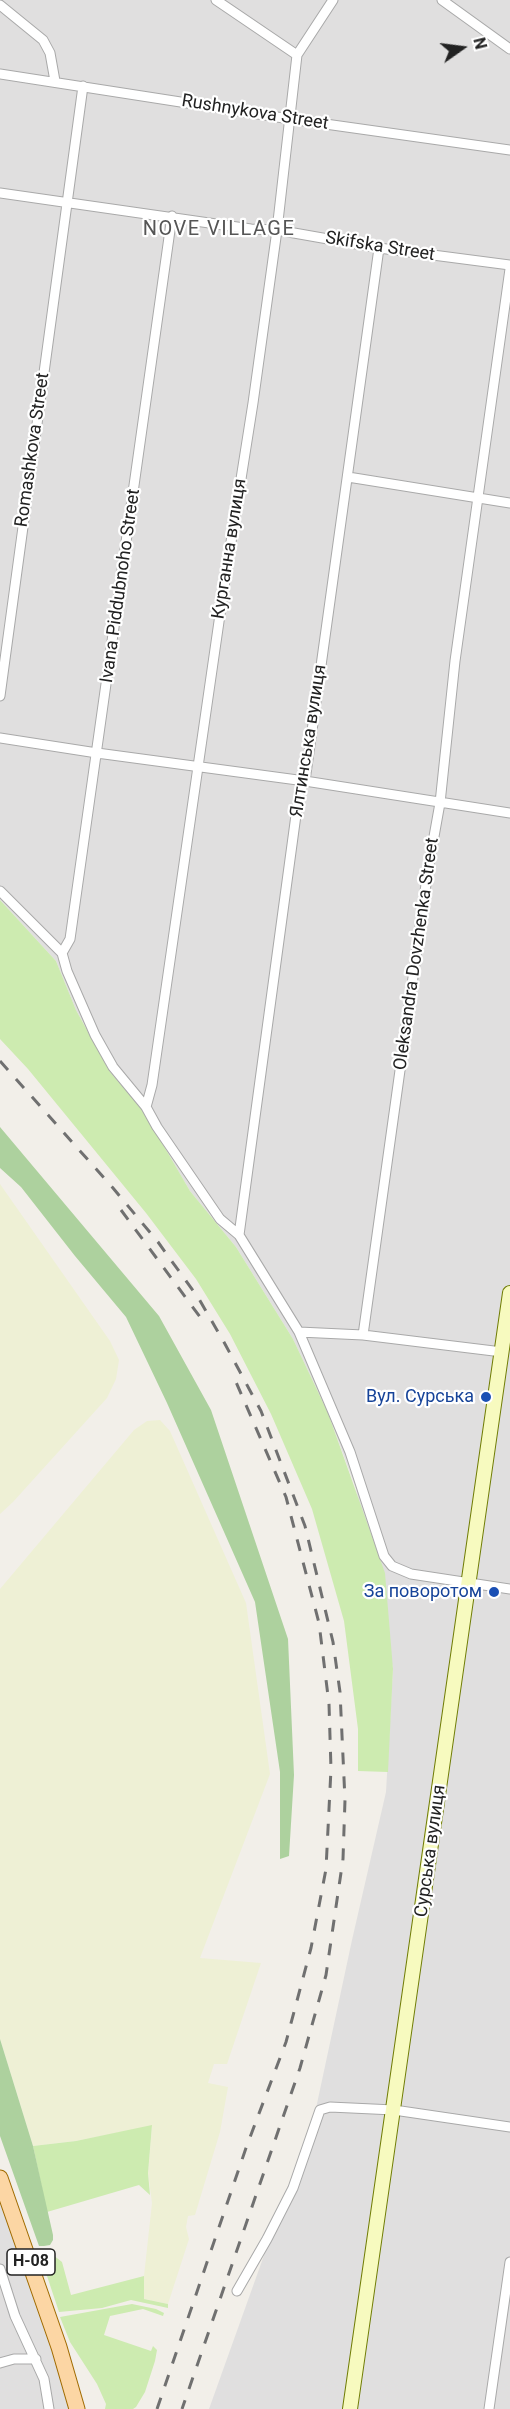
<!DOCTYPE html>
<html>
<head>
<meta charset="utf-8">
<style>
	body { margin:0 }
	#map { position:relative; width:510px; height:2409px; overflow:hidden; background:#f2efe9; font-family:Roboto,sans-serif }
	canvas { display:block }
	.north { position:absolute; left:432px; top:18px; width:60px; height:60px; -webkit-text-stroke:4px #fff; paint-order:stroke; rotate:76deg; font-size:16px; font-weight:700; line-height:24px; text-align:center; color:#222 }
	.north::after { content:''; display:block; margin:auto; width:21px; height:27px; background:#222; clip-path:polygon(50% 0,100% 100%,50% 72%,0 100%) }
</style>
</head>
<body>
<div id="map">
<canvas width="510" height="2409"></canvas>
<div class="north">N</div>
</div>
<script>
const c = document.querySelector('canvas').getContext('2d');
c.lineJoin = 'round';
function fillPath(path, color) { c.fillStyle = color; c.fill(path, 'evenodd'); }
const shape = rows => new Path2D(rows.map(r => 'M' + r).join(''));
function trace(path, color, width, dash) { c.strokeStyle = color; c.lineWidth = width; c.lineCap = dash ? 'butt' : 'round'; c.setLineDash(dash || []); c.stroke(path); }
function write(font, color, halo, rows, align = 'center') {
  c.font = font + ' Roboto,sans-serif'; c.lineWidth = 4.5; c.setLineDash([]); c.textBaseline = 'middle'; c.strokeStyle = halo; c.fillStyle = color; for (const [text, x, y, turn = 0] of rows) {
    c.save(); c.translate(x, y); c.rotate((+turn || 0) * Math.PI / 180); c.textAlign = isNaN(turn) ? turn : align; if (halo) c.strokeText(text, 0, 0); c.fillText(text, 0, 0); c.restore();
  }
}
const residential = shape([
	[0,0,510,0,510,2409,209,2409,315,2113,352,1940,386,1792,393,1669,356,1489,328,1413,293,1339,236,1247,190,1191,143,1110,110,1072,76,1010,56,961,0,900],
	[0,2198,56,2353,70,2409,0,2409]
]);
const farmland = shape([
	[0,1184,110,1341,119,1360,116,1379,107,1398,13,1502,0,1514],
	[160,1420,170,1431,246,1603,270,1774,200,1958,261,1963,227,2064,214,2064,208,2083,228,2087,220,2132,195,2215,188,2216,186,2227,189,2239,168,2304,144,2299,144,2276,152,2203,148,2173,152,2126,76,2141,33,2146,0,2039,0,1589,134,1430,147,1421]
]);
const grass = shape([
	[0,900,56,961,76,1010,110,1072,143,1110,190,1191,236,1247,293,1339,328,1413,385,1573,393,1669,388,1772,358,1771,358,1729,344,1621,312,1509,271,1414,230,1334,196,1279,146,1213,28,1069,0,1039],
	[152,2125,148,2173,150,2195,139,2185,47,2212,33,2146,76,2141],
	[53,2255,62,2262,71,2295,144,2276,144,2299,168,2304,168,2308,131,2300,102,2308,59,2312,44,2267,44,2261],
	[132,2304,156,2309,164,2313,163,2316,143,2309,110,2316,104,2335,151,2351,153,2346,157,2350,155,2361,145,2392,136,2407,133,2409,105,2409,106,2404,97,2384,70,2342,60,2317]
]);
const forest = shape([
	[0,1127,159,1316,211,1410,288,1639,294,1775,289,1856,280,1859,280,1772,255,1602,167,1403,126,1317,75,1256,21,1187,0,1168],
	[0,2039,33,2146,53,2235,53,2240,50,2245,44,2246,39,2246,0,2136]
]);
const street = shape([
	[216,0,297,55],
	[442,0,510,49],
	[0,5,43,40,50,53,55,81],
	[0,74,290,119,510,150],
	[0,193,251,229,277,230,379,248,510,265],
	[510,269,455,661,440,803,428,870,363,1335,299,1332,350,1452,384,1556,392,1566,411,1574,510,1589],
	[348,477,510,503],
	[0,696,83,86],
	[0,738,97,753,305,781,510,813],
	[0,891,62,953,67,971,95,1035,113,1067,146,1107,157,1127,220,1219,239,1235,299,1332],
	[62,953,70,939,172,216],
	[146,1107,152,1085,225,580,253,403,277,230,297,55,333,0],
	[239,1235,299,793,305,781,379,248],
	[363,1335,502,1352],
	[0,2269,15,2316,44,2379,49,2409],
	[237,2291,267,2239,293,2188,320,2110,330,2107,394,2110,510,2127],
	[0,2363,14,2359,36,2359],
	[489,2409,510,2262]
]);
const secondary = shape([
	[350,2409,510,1293]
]);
const primary = shape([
	[0,2178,59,2347,77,2409]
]);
const rail = shape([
	[0,1061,113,1188,158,1242,199,1299,225,1344,261,1411,305,1526,333,1642,340,1692,345,1800,343,1859,326,1975,300,2068,182,2409],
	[121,1210,203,1321],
	[157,2409,246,2148,286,2042,311,1948,326,1869,331,1769,329,1704,319,1623,286,1497,236,1382]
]);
const markers = [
	[486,1397,6,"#1a4fb4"],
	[494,1592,6,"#1a4fb4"]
];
const shields = [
	[31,2262,48]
];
const shieldNames = [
	["Н-08",31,2262]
];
const streetNames = [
	["Rushnykova Street",255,113,9],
	["Skifska Street",380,247,9],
	["Romashkova Street",33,450,-82],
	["Курганна вулиця",230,549,-81],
	["Ivana Piddubnoho Street",121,586,-82],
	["Ялтинська вулиця",309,741,-81],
	["Oleksandra Dovzhenka Street",417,954,-82],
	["Сурська вулиця",431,1851,-82]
];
const transitNames = [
	["Вул. Сурська",474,1397],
	["За поворотом",482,1592]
];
const neighbourhoodNames = [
	["NOVE VILLAGE",219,230]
];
fillPath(residential, '#e0dfdf');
fillPath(farmland, '#eef0d5');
fillPath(grass, '#cdebb0');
fillPath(forest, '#add19e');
trace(street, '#a9a9a9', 11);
trace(secondary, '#707d05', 16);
trace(primary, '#a06b00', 17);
trace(street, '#fff', 9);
trace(secondary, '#f7fabf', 14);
trace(primary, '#fcd6a4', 15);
trace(rail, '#707070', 3, [12, 12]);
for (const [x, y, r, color] of markers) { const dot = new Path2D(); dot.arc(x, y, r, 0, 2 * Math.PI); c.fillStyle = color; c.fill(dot); trace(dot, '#fff', 2); }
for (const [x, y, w] of shields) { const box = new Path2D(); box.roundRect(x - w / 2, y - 13, w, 26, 4.5); c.fillStyle = '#fff'; c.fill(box); trace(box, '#222', 1.5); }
write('bold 16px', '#222', null, shieldNames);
write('18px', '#222', '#fff', streetNames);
write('18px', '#164399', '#fff', transitNames, 'right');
c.letterSpacing = '1.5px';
write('20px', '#555', '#fff', neighbourhoodNames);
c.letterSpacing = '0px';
</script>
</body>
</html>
